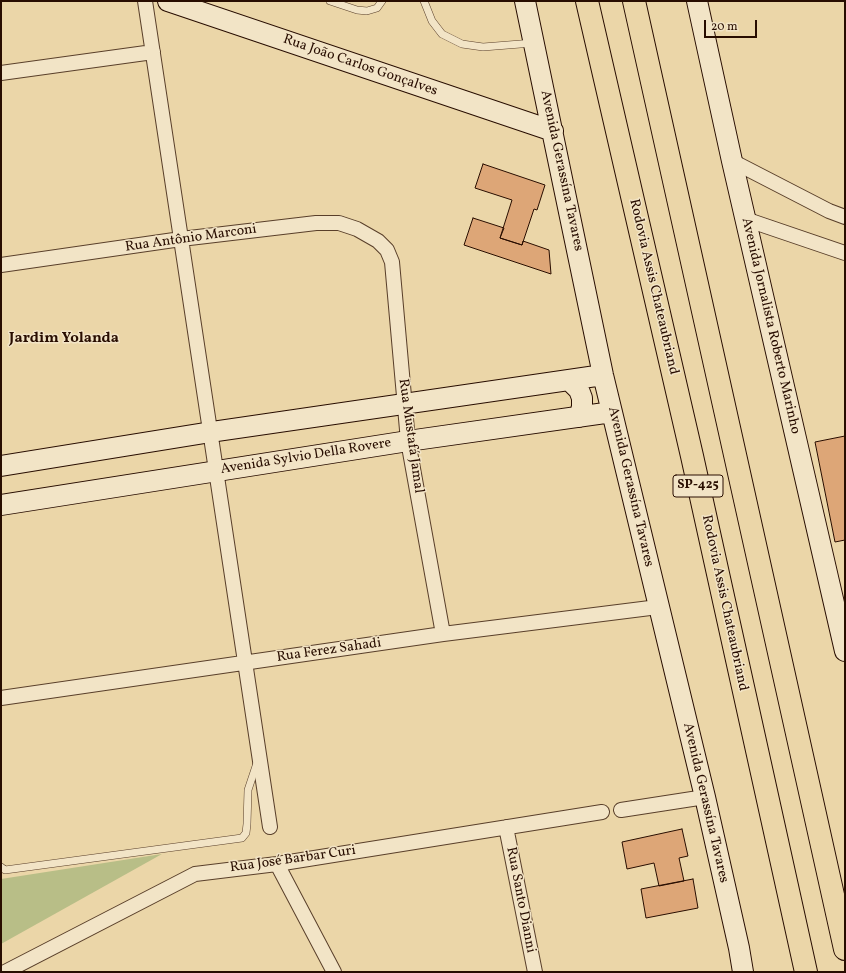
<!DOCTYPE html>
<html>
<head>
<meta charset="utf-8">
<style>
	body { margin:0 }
	#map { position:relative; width:846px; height:973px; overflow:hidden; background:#ebd6a8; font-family:Vollkorn,serif }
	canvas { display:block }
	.frame { position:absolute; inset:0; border:2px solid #280d00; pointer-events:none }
	.scale { position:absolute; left:704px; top:20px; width:53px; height:18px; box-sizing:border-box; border:2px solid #280d00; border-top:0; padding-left:5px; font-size:12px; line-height:14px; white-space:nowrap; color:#280d00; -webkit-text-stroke:3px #f2e4c6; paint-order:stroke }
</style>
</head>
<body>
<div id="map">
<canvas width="846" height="973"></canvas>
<div class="frame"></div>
<div class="scale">20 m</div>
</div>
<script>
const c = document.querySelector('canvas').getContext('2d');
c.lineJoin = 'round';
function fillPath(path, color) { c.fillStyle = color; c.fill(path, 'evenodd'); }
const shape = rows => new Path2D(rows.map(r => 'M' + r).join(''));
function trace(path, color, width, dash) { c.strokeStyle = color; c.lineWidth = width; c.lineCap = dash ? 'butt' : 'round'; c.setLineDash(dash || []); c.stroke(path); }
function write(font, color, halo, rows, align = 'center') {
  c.font = font + ' Vollkorn,serif'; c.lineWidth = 3; c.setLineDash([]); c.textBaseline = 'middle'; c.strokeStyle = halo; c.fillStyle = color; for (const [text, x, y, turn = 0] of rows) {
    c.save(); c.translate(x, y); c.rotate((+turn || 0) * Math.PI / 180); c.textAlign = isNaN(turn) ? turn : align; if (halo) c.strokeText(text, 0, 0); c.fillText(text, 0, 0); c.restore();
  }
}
const green = shape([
	[162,854,1,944,1,879]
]);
const building = shape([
	[483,164,545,185,537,210,534,209,522,245,500,238,512,200,475,188,483,164],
	[473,218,504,228,500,238,522,245,523,241,549,250,551,274,464,245,473,218],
	[845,436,845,540,835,542,815,442,845,436],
	[682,829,688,856,679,858,684,881,659,886,654,863,627,869,622,842,682,829],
	[693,879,698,908,646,918,641,889,693,879]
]);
const lane = shape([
	[330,1,357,10,367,11,377,8,382,1],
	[424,1,432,21,442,34,462,44,483,47,533,43],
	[1,867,5,870,242,838,246,833,247,824,248,790,257,763]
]);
const street = shape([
	[145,1,270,827],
	[1,73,153,52],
	[732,161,829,211,845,217],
	[745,219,845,253],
	[1,265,181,239,316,223,339,223,357,229,378,241,387,250,392,262,408,441,443,634],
	[1,698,443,634,658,607],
	[621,810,705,797],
	[506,827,535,972],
	[277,864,334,972],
	[5,972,195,874,277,864,602,812]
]);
const secondary = shape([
	[168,1,553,131],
	[525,1,603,375,705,797,739,948,743,972],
	[697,1,732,161,845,651],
	[569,380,579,390,582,398,582,407,579,417],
	[1,466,211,432,603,375],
	[1,505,408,441,612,412]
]);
const highway = shape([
	[587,1,692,456,806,972],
	[634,1,845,949]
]);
const shields = [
	[698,486,50]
];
const shieldNames = [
	["SP-425",698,486]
];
const streetNames = [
	["Rua João Carlos Gonçalves",360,66,19],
	["Avenida Gerassína Tavares",561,171,78],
	["Rua Antônio Marconi",191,239,-8],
	["Rodovia Assis Chateaubriand",653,287,77],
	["Avenida Jornalista Roberto Marinho",770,326,77],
	["Rua Mustafá Jamal",410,436,82],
	["Avenida Sylvio Della Rovere",306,457,-9],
	["Avenida Gerassína Tavares",630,487,77],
	["Rodovia Assis Chateaubriand",724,603,78],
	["Rua Ferez Sahadi",329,651,-8],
	["Avenida Gerassína Tavares",705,803,77],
	["Rua José Barbar Curi",293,860,-8],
	["Rua Santo Dianni",520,900,79]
];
const neighbourhoodNames = [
	["Jardim Yolanda",64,339]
];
fillPath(green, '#b8be87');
fillPath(building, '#dda677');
trace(building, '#280d00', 1);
trace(lane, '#593f2a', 8);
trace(street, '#593f2a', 16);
trace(secondary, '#280d00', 22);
trace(highway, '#280d00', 24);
trace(lane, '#f2e4c6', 7);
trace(street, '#f2e4c6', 14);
trace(secondary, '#f2e4c6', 20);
trace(highway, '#ebd6a8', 22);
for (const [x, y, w] of shields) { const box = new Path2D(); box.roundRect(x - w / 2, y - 11, w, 22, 3); c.fillStyle = '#f2e4c6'; c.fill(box); trace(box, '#280d00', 1); }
write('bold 13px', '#280d00', null, shieldNames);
write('14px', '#280d00', '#f2e4c6', streetNames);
write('bold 15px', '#280d00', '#f2e4c6', neighbourhoodNames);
</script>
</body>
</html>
